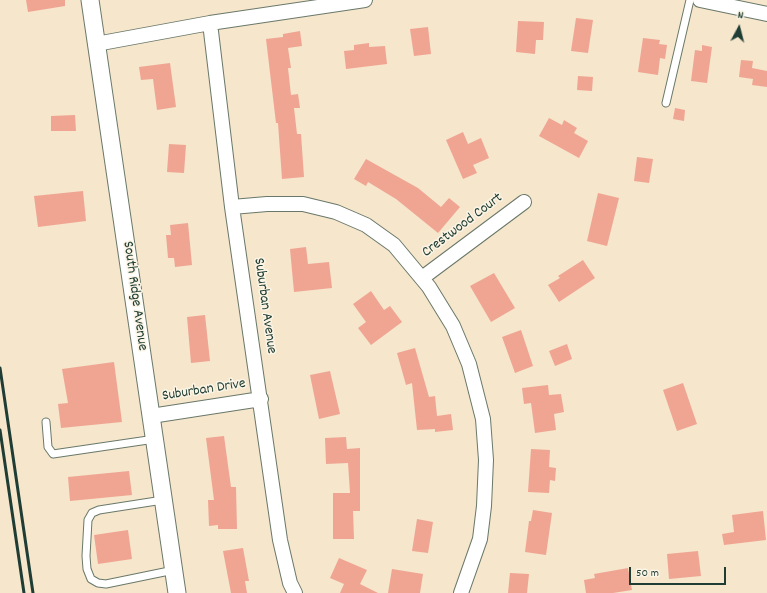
<!DOCTYPE html>
<html>
<head>
<meta charset="utf-8">
<style>
	body { margin:0 }
	#map { position:relative; width:767px; height:593px; overflow:hidden; background:#f5e6cc; font-family:Dekko,sans-serif }
	canvas { display:block }
	.north { position:absolute; left:719px; top:8px; width:40px; height:40px; -webkit-text-stroke:3px #fcf5e5; paint-order:stroke; rotate:7deg; font-size:11px; font-weight:700; line-height:16px; text-align:center; color:#1f3d34 }
	.north::after { content:''; display:block; margin:auto; width:14px; height:18px; background:#1f3d34; clip-path:polygon(50% 0,100% 100%,50% 72%,0 100%) }
	.scale { position:absolute; left:629px; top:567px; width:97px; height:18px; box-sizing:border-box; border:2px solid #1f3d34; border-top:0; padding-left:5px; font-size:12px; line-height:14px; white-space:nowrap; color:#1f3d34; -webkit-text-stroke:3px #fcf5e5; paint-order:stroke }
</style>
</head>
<body>
<div id="map">
<canvas width="767" height="593"></canvas>
<div class="north">N</div>
<div class="scale">50 m</div>
</div>
<script>
const c = document.querySelector('canvas').getContext('2d');
c.lineJoin = 'round';
function fillPath(path, color) { c.fillStyle = color; c.fill(path, 'evenodd'); }
const shape = rows => new Path2D(rows.map(r => 'M' + r).join(''));
function trace(path, color, width, dash) { c.strokeStyle = color; c.lineWidth = width; c.lineCap = dash ? 'butt' : 'round'; c.setLineDash(dash || []); c.stroke(path); }
function write(font, color, halo, rows, align = 'center') {
  c.font = font + ' Dekko,sans-serif'; c.lineWidth = 3; c.setLineDash([]); c.textBaseline = 'middle'; c.strokeStyle = halo; c.fillStyle = color; for (const [text, x, y, turn = 0] of rows) {
    c.save(); c.translate(x, y); c.rotate((+turn || 0) * Math.PI / 180); c.textAlign = isNaN(turn) ? turn : align; if (halo) c.strokeText(text, 0, 0); c.fillText(text, 0, 0); c.restore();
  }
}
const building = shape([
	[26,0,65,0,65,6,28,12],
	[576,18,593,20,588,53,571,51],
	[518,21,544,22,543,40,536,40,535,54,516,52],
	[428,27,431,54,414,56,410,29],
	[300,31,302,46,288,48,291,68,288,68,291,95,298,94,300,108,294,108,297,134,301,134,304,177,282,179,278,123,276,123,266,39,283,37,283,34],
	[643,38,660,40,659,44,667,45,665,59,660,58,658,75,638,72],
	[369,43,369,47,385,46,387,64,346,69,344,51,354,50,354,45],
	[702,45,712,47,707,83,691,81,695,50,702,51],
	[741,60,753,61,752,68,767,71,767,87,752,85,753,79,739,77],
	[170,63,176,107,157,110,153,79,141,80,139,67],
	[578,76,593,77,592,91,577,90],
	[675,108,685,110,684,121,673,119],
	[75,115,76,131,51,131,51,116],
	[549,118,562,125,564,120,577,128,574,133,588,141,579,158,539,136],
	[463,132,468,144,481,138,489,158,473,165,477,173,463,179,446,140],
	[169,144,186,145,184,173,167,172],
	[637,157,653,159,649,183,634,181],
	[366,159,418,188,441,207,449,198,460,207,438,233,396,199,368,182,366,186,354,179],
	[83,191,86,221,38,227,34,196],
	[598,193,619,198,607,246,587,241],
	[188,223,192,265,175,267,174,258,168,258,166,235,171,235,170,225],
	[306,247,308,264,329,262,332,288,294,292,290,249],
	[583,260,595,278,559,302,548,285,560,278,558,276],
	[494,273,515,308,491,322,470,286],
	[371,291,384,310,390,306,402,322,371,345,358,328,366,322,353,304],
	[205,315,210,361,191,363,187,317],
	[521,330,533,366,515,373,502,337],
	[567,344,572,359,555,366,549,351],
	[415,348,429,397,435,396,437,416,451,414,453,430,435,432,435,429,417,430,412,383,406,385,397,353],
	[114,362,122,422,61,428,58,404,68,403,62,369],
	[330,371,340,414,319,419,310,375],
	[683,383,697,424,677,431,663,390],
	[548,385,549,395,561,394,564,412,554,414,556,430,535,433,531,403,524,404,522,388],
	[224,436,231,487,236,487,237,529,218,529,218,525,209,526,208,500,214,500,206,438],
	[346,437,347,449,360,448,360,511,353,511,354,539,333,539,333,493,350,493,348,463,326,464,325,438],
	[531,449,550,450,549,467,556,468,555,481,550,480,549,493,528,492],
	[129,471,132,495,70,501,68,477],
	[533,510,552,513,546,555,525,552,529,521,531,521],
	[763,511,766,540,724,545,722,534,734,532,732,515],
	[417,519,433,522,428,553,412,551],
	[128,530,132,559,98,564,94,535],
	[243,548,249,581,245,581,247,593,231,593,223,551],
	[698,551,701,576,669,579,667,554],
	[339,558,367,570,360,584,378,593,340,593,344,584,330,578],
	[628,568,632,590,613,593,586,593,584,580,595,578,594,574],
	[392,569,423,574,420,593,388,593],
	[510,573,529,574,527,593,508,593]
]);
const service = shape([
	[666,103,690,0],
	[46,422,48,447,53,454,155,439],
	[163,500,99,510,92,513,88,520,86,556,87,569,91,579,98,583,106,584,174,570]
]);
const minor = shape([
	[700,0,767,14],
	[210,23,232,207,280,540,290,583,295,593],
	[96,44,210,23,365,0],
	[232,207,267,204,303,204,336,212,366,225,394,245,429,287,453,326,469,364,483,419,486,460,484,506,480,539,461,593],
	[422,278,524,202],
	[151,416,261,399]
]);
const tertiary = shape([
	[90,0,177,593]
]);
const rail = shape([
	[0,368,33,593],
	[0,430,24,593]
]);
const streetNames = [
	["Crestwood Court",463,226,-37],
	["South Ridge Avenue",134,296,82],
	["Suburban Avenue",264,306,82],
	["Suburban Drive",204,391,-9]
];
fillPath(building, '#f0a593');
trace(service, '#6a7869', 9);
trace(minor, '#6a7869', 16);
trace(tertiary, '#6a7869', 19);
trace(service, '#fff', 7);
trace(minor, '#fff', 14);
trace(tertiary, '#fff', 17);
trace(rail, '#1f3d34', 3);
write('15px', '#1f3d34', '#fcf5e5', streetNames);
</script>
</body>
</html>
